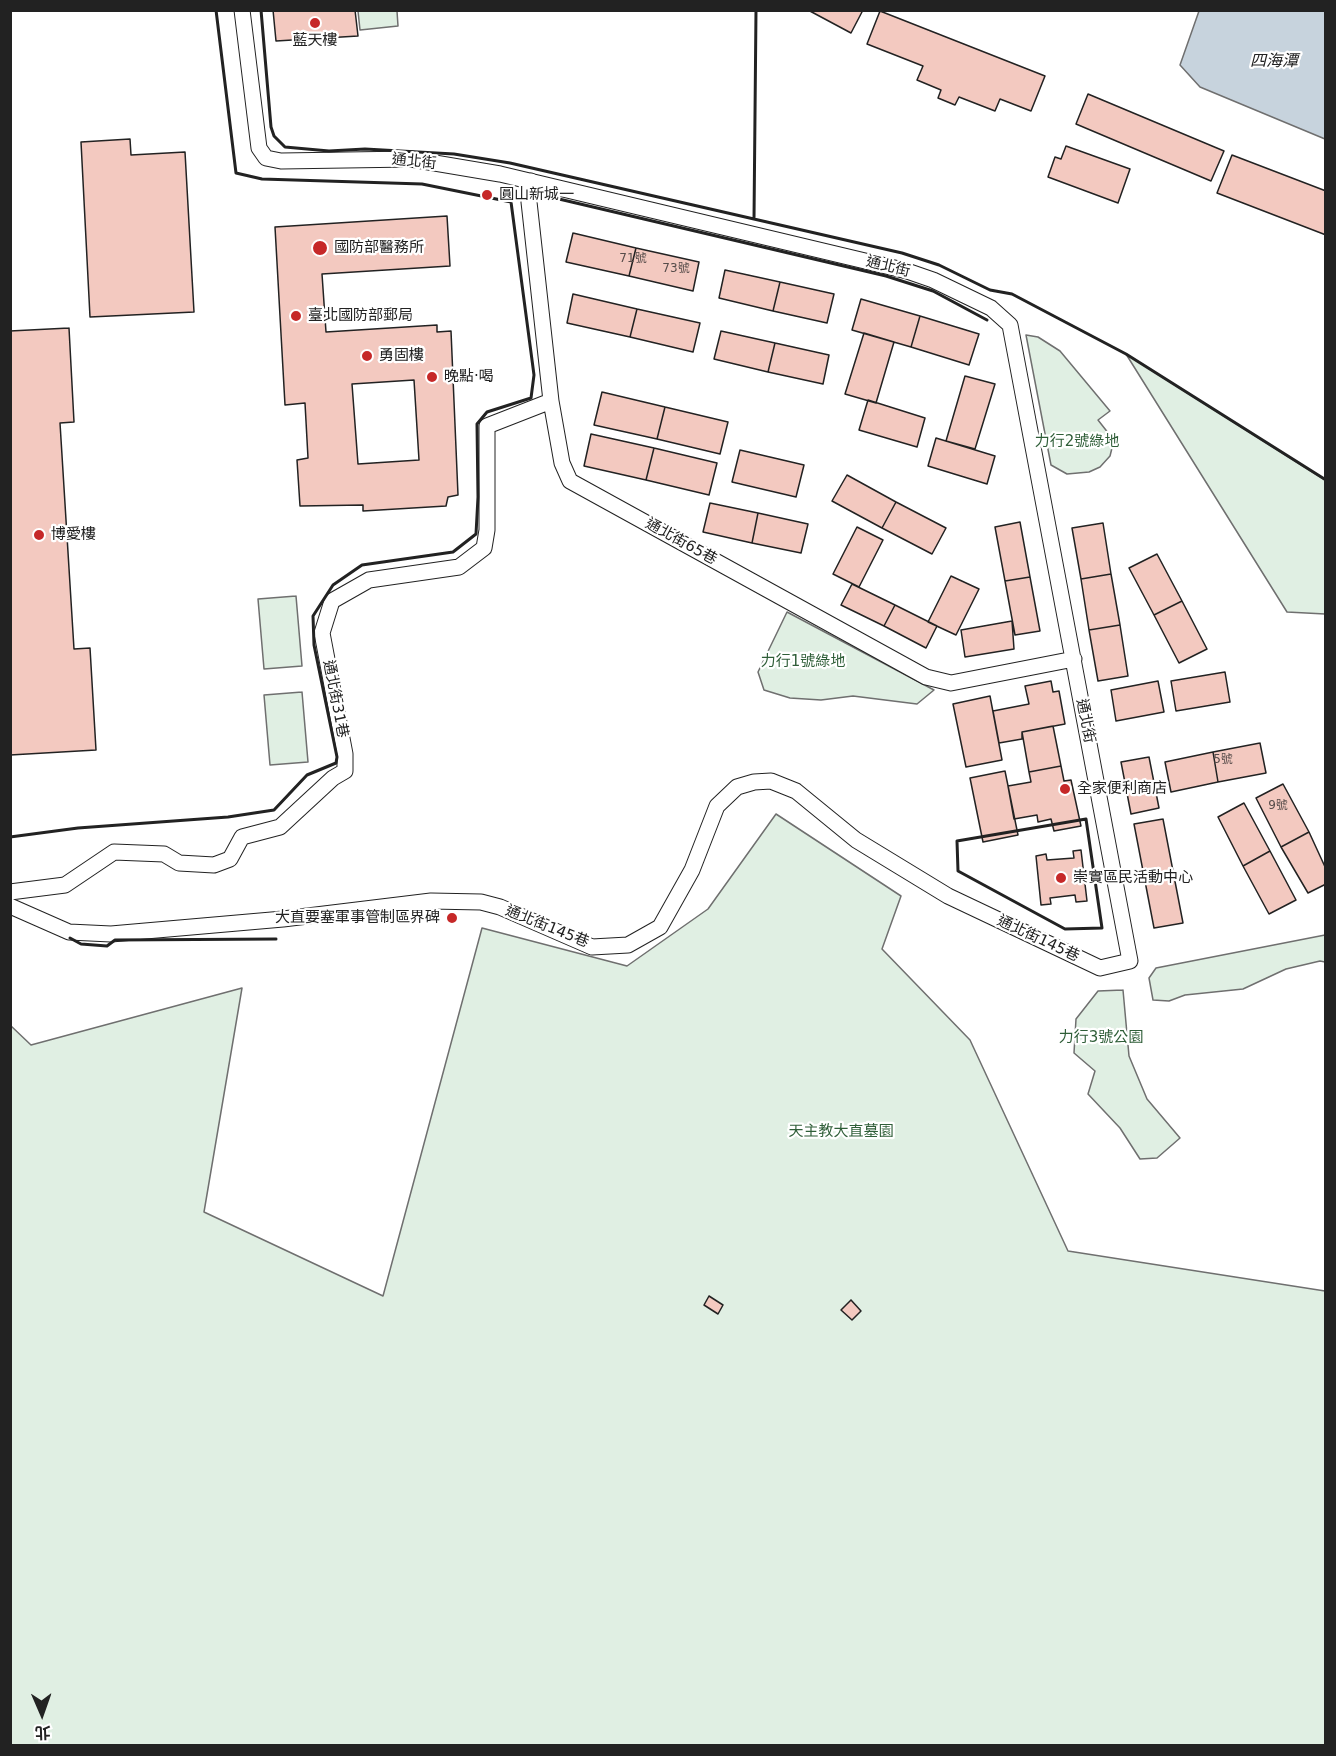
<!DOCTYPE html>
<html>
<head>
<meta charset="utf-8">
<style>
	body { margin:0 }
	#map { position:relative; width:1336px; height:1756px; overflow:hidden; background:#fff; font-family:"DejaVu Sans","Noto Sans TC",sans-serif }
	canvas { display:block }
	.frame { position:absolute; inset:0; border:12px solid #222; pointer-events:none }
	.north { position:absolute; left:12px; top:1684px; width:60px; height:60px; -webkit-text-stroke:4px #fff; paint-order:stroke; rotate:178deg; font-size:16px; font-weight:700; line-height:24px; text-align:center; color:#222 }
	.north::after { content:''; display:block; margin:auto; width:21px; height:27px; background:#222; clip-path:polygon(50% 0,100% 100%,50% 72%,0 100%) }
</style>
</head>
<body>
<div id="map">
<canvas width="1336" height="1756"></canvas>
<div class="frame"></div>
<div class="north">北</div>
</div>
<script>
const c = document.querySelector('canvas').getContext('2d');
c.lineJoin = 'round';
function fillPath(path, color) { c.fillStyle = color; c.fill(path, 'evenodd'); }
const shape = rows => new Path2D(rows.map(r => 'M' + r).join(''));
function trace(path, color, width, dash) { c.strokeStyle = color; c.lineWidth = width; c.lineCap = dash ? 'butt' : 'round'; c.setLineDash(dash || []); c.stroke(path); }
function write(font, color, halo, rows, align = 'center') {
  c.font = font + ' "DejaVu Sans","Noto Sans TC",sans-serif'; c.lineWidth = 4.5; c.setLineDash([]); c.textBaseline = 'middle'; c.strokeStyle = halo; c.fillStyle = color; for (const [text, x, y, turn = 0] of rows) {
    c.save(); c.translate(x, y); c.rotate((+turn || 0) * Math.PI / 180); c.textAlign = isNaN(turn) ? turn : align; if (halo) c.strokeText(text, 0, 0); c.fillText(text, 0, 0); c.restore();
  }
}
const green = shape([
	[358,11,397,11,398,26,360,30,358,11],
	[1026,335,1038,337,1060,351,1110,411,1098,420,1109,434,1112,448,1110,456,1100,467,1089,472,1067,474,1051,465,1026,335],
	[1126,354,1325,480,1325,614,1287,612,1126,354],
	[296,596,302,666,264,669,258,599,296,596],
	[787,612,934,690,917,704,853,696,821,700,790,698,764,690,758,672,787,612],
	[302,692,308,762,270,765,264,695,302,692],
	[776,814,901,896,882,949,970,1040,1068,1251,1325,1291,1325,1745,11,1745,10,1025,31,1045,242,988,204,1212,383,1296,482,928,627,966,708,909,776,814],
	[1325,935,1325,962,1320,961,1286,969,1243,989,1185,995,1169,1001,1153,1000,1149,978,1156,968,1325,935],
	[1123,990,1129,1056,1147,1099,1180,1138,1157,1158,1140,1159,1120,1128,1088,1094,1095,1071,1074,1053,1076,1019,1098,991,1123,990]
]);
const water = shape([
	[1199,11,1325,11,1325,139,1200,87,1180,65,1199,11]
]);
const building = shape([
	[273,10,355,10,358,36,276,41,273,10],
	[808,10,863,10,851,33,808,10],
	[880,11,1045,76,1031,111,1000,99,995,111,959,97,955,105,938,98,941,90,917,80,923,66,867,44,880,11],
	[1088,94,1224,151,1211,181,1076,124,1088,94],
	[130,139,131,155,185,152,194,312,90,317,81,142,130,139],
	[1066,146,1130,169,1118,203,1048,177,1055,157,1061,159,1066,146],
	[1232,155,1326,191,1326,235,1217,193,1232,155],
	[447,216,450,266,322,274,326,332,437,325,437,332,451,331,458,495,448,497,446,506,363,511,363,505,300,506,297,460,308,458,305,403,285,405,275,227,447,216],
	[414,380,419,460,358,464,352,384,414,380],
	[573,233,636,248,629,276,566,262,573,233],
	[636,248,699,262,693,291,629,276,636,248],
	[725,270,780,282,773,311,719,298,725,270],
	[780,282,834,294,827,323,773,311,780,282],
	[573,294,637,309,630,337,567,323,573,294],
	[861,299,920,316,911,347,852,330,861,299],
	[637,309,700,323,693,352,630,337,637,309],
	[920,316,979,334,969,365,911,347,920,316],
	[69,328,74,422,60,423,74,649,90,648,96,750,10,755,10,331,69,328],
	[721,331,775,343,768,372,714,359,721,331],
	[864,333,894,342,876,403,845,394,864,333],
	[775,343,829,355,823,384,768,372,775,343],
	[965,376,995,384,975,449,946,441,965,376],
	[602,392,665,407,657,439,594,425,602,392],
	[868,400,925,418,917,447,859,430,868,400],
	[665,407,728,422,720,454,657,439,665,407],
	[591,434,654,448,646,480,584,466,591,434],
	[936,438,995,456,987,484,928,466,936,438],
	[654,448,717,463,709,495,646,480,654,448],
	[740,450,804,465,796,497,732,482,740,450],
	[847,475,896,502,882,528,832,501,847,475],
	[896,502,946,528,932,554,882,528,896,502],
	[710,503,758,513,752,543,703,532,710,503],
	[758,513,808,524,801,553,752,543,758,513],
	[1020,522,1030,577,1005,581,995,527,1020,522],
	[1103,523,1111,574,1081,579,1072,528,1103,523],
	[857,527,883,540,859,587,833,574,857,527],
	[1157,554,1182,601,1154,615,1129,568,1157,554],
	[1111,574,1120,625,1089,630,1081,579,1111,574],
	[951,576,979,589,956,635,928,622,951,576],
	[1030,577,1040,631,1015,635,1005,581,1030,577],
	[852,584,895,605,884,626,841,605,852,584],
	[1182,601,1207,649,1179,663,1154,615,1182,601],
	[895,605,937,626,926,648,884,626,895,605],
	[1012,621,1014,649,965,657,961,630,1012,621],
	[1120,625,1128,676,1098,681,1089,630,1120,625],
	[1225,672,1230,702,1176,711,1171,681,1225,672],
	[1051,681,1053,692,1059,691,1065,724,1022,732,1022,739,999,743,993,711,1029,704,1025,686,1051,681],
	[1158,681,1164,712,1116,721,1111,690,1158,681],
	[990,696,1002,760,966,767,953,704,990,696],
	[1053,726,1061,766,1029,772,1022,732,1053,726],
	[1260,743,1266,773,1218,782,1213,752,1260,743],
	[1213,752,1218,782,1171,792,1165,762,1213,752],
	[1149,757,1159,808,1131,814,1121,762,1149,757],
	[1061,766,1064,781,1071,780,1081,826,1054,831,1051,819,1038,822,1037,815,1014,819,1008,786,1031,782,1029,772,1061,766],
	[1005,771,1018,835,983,842,970,778,1005,771],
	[1283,784,1309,832,1281,847,1256,798,1283,784],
	[1244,803,1270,851,1243,866,1218,817,1244,803],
	[1163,819,1173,871,1144,876,1134,824,1163,819],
	[1309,832,1326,869,1326,884,1308,893,1281,847,1309,832],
	[1081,850,1087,901,1076,902,1075,895,1050,898,1051,904,1041,905,1036,856,1046,854,1047,860,1074,858,1073,851,1081,850],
	[1270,851,1296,900,1269,914,1243,866,1270,851],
	[1173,871,1183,923,1154,928,1144,876,1173,871],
	[709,1296,723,1305,718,1314,704,1305,709,1296],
	[851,1300,861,1311,852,1320,841,1310,851,1300]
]);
const minor = shape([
	[531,181,529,202,551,401,562,463,570,481,926,677,951,683,1074,659],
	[10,892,65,885,114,852,164,854,179,863,214,865,230,859,242,837,280,827,333,778,345,771,345,754,322,633,332,601,369,580,459,567,484,548,487,530,487,426,551,401],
	[10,906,69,932,111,934,283,919,431,901,481,902,500,907,592,947,628,945,660,927,692,870,717,806,737,787,754,782,771,781,796,791,856,840,948,896,1100,968,1130,961,1010,325,991,308,933,280,907,271,500,174,411,159,281,161,266,158,259,148,242,10]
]);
const wall = shape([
	[261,10,271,127,274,136,285,147,329,151,365,149,454,154,510,163,902,253,939,265,990,290,1012,294,1126,354,1326,480],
	[559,199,886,276,933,291,987,320],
	[754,219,756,10],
	[1086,819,1102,928,1065,929,958,871,957,841,1086,819],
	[10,837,78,828,228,817,274,810,307,775,336,763,337,757,314,645,313,616,333,585,362,565,453,552,476,534,478,497,477,424,487,412,531,398,534,375,511,202,422,184,262,179,236,173,216,10],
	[70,938,81,944,107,946,115,940,276,939]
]);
const markers = [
	[315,23,6,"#c62828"],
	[487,195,6,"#c62828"],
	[320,248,8,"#c62828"],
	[296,316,6,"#c62828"],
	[367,356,6,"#c62828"],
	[432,377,6,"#c62828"],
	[39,535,6,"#c62828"],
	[1065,789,6,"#c62828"],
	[1061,878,6,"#c62828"],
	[452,918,6,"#c62828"]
];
const numberNames = [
	["71號",633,259],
	["73號",676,269],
	["5號",1223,760],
	["9號",1278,806]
];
const poiNames = [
	["藍天樓",315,41,"center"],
	["圓山新城一",499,195],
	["國防部醫務所",334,248],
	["臺北國防部郵局",308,316],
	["勇固樓",379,356],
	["晚點·喝",444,377],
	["博愛樓",51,535],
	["全家便利商店",1077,789],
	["崇實區民活動中心",1073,878],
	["大直要塞軍事管制區界碑",440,918,"right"]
];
const streetNames = [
	["通北街",414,162,6],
	["通北街",888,267,14],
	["通北街65巷",681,542,29],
	["通北街31巷",335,699,79],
	["通北街",1085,721,79],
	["通北街145巷",547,927,22],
	["通北街145巷",1038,939,25]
];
const parkNames = [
	["力行2號綠地",1077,442],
	["力行1號綠地",803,662],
	["力行3號公園",1101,1038],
	["天主教大直墓園",841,1132]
];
const waterNames = [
	["四海潭",1274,62]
];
fillPath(green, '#e0efe3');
trace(green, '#6f6f6f', 1.5);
fillPath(water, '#c7d3dd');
trace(water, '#6f6f6f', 1.5);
fillPath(building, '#f3c9c0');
trace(building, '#222', 1.5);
trace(minor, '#222', 17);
trace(minor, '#fff', 15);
trace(wall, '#222', 3);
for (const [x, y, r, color] of markers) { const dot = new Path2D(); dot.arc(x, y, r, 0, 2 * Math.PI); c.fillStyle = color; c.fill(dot); trace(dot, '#fff', 2); }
write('12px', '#564c4a', null, numberNames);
write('15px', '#222', '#fff', poiNames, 'left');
write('15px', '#222', '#fff', streetNames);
write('15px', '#2f5e38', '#fff', parkNames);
write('italic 16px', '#222', '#fff', waterNames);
</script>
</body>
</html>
